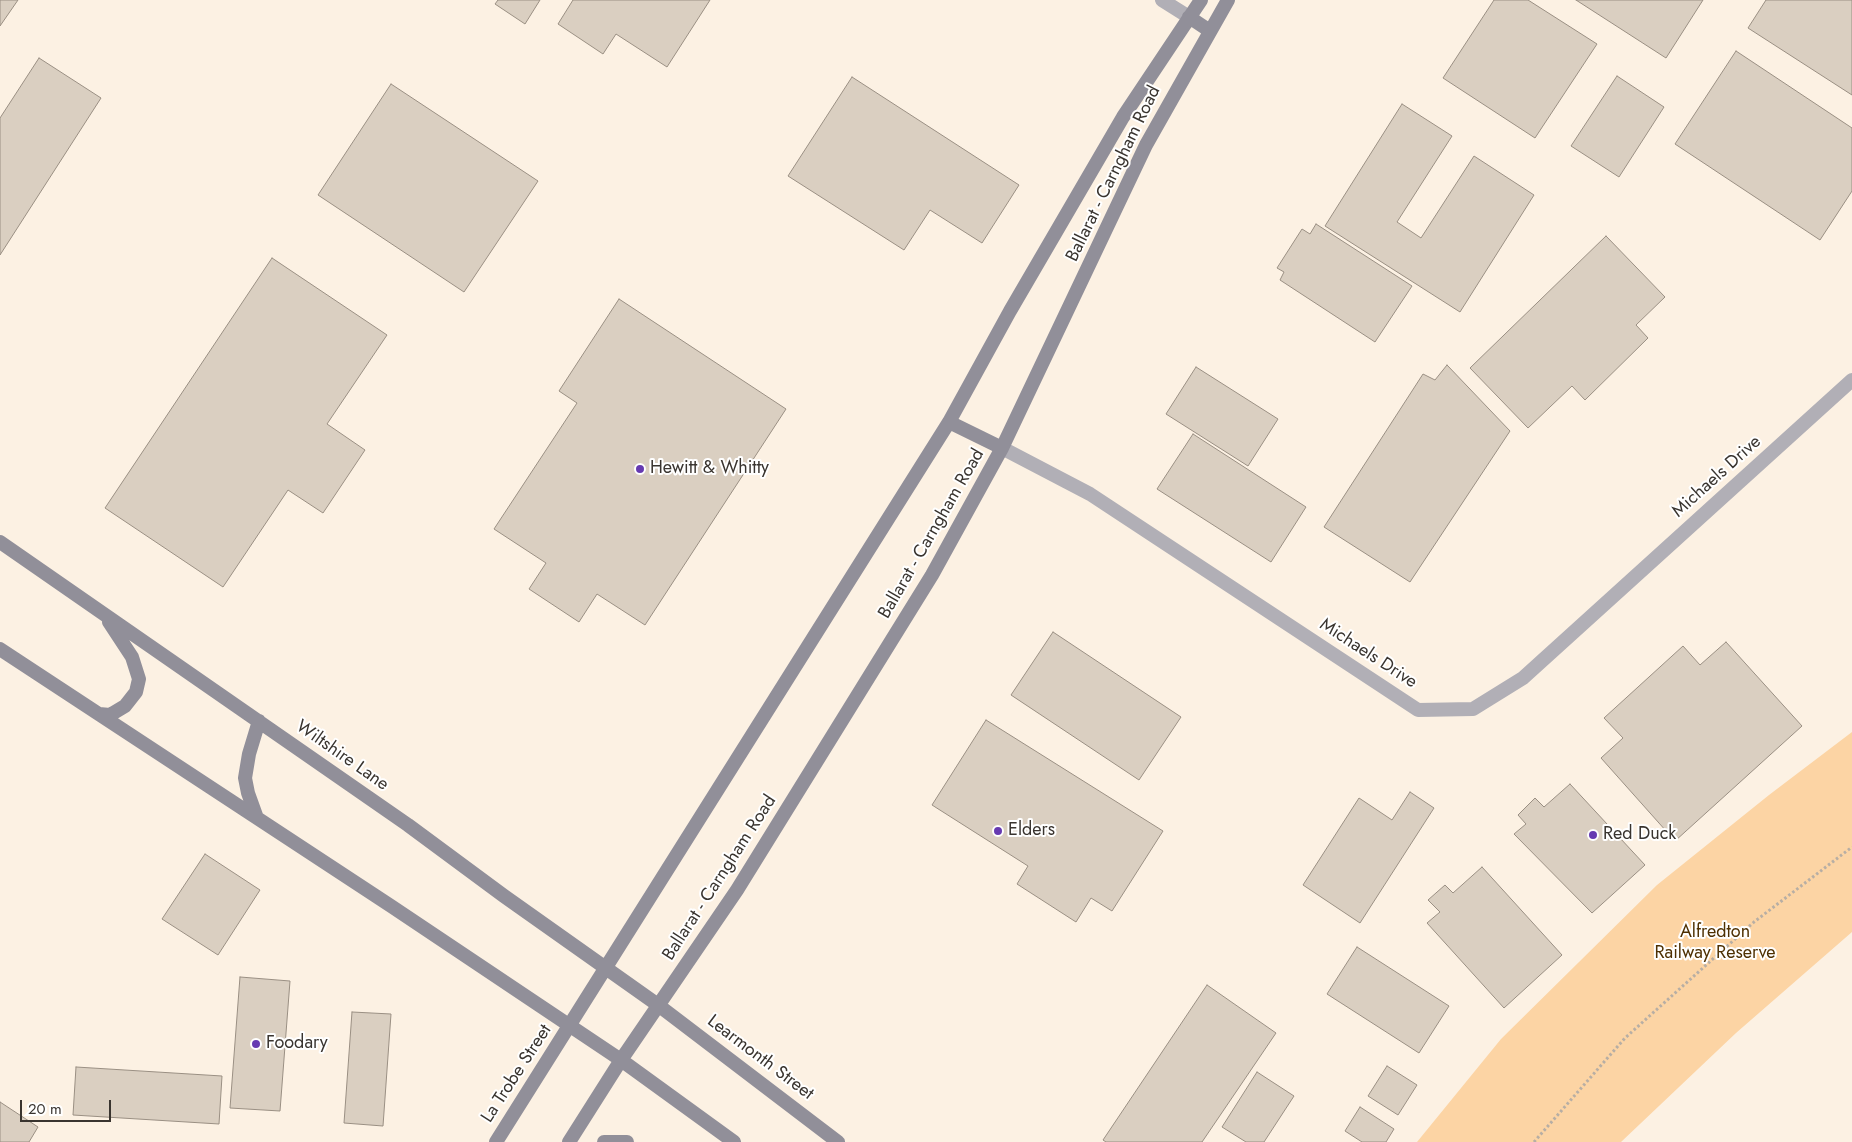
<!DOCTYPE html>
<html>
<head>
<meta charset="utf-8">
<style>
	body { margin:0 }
	#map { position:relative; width:1852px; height:1142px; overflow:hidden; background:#fcf1e3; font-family:Jost,sans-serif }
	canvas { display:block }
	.scale { position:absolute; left:20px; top:1100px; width:91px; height:22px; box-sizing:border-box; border:2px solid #39342f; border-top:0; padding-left:6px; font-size:15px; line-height:18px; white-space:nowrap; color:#39342f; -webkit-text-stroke:4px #fff; paint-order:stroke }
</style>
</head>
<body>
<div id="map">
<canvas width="1852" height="1142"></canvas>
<div class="scale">20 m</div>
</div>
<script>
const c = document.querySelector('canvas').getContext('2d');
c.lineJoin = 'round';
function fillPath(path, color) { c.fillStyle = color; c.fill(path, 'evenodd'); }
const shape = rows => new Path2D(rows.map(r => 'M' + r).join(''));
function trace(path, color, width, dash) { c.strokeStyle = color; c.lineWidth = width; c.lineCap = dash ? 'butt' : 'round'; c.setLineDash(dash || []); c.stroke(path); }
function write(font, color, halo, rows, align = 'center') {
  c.font = font + ' Jost,sans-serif'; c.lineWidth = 4; c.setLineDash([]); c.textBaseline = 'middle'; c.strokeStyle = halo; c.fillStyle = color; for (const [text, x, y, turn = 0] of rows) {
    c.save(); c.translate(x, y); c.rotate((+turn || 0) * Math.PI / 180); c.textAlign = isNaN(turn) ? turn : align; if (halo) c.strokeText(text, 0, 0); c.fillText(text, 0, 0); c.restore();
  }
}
const green = shape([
	[1852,732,1852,932,1736,1033,1621,1142,1417,1142,1501,1039,1657,885,1769,795]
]);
const building = shape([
	[0,0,18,0,0,26,0,0],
	[498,0,540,0,525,24,495,4,498,0],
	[573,0,710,0,667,67,616,34,603,54,558,24,573,0],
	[1494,0,1528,0,1597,44,1535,138,1443,78,1494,0],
	[1576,0,1703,0,1666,58,1576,0],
	[1766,0,1852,0,1852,95,1748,28,1766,0],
	[1736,51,1852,128,1852,191,1820,240,1675,144,1736,51],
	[39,58,101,98,0,255,0,118,39,58],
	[1617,76,1664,107,1619,177,1571,146,1617,76],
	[852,77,1019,185,982,243,930,210,904,250,788,176,852,77],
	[391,84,538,181,464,292,318,195,391,84],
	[1402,104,1452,136,1397,222,1421,238,1474,156,1534,195,1460,312,1325,226,1402,104],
	[1316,224,1412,286,1375,342,1280,280,1284,272,1277,268,1302,229,1310,234,1316,224],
	[1606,236,1665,297,1636,325,1648,338,1585,400,1572,386,1528,428,1470,368,1606,236],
	[272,258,387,335,327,424,365,450,323,513,288,490,223,587,105,508,272,258],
	[619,299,786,409,645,625,597,594,579,622,529,589,546,563,494,529,577,403,559,391,619,299],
	[1447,365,1510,431,1410,582,1324,527,1423,374,1435,380,1447,365],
	[1196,367,1278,419,1248,466,1166,414,1196,367],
	[1193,434,1306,507,1271,562,1157,489,1193,434],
	[1053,632,1181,717,1139,780,1011,695,1053,632],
	[1726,642,1802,726,1675,841,1601,758,1623,738,1604,718,1683,646,1700,665,1726,642],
	[986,720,1163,831,1112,911,1091,898,1076,922,1017,884,1028,866,932,805,986,720],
	[1570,784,1645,865,1592,913,1514,834,1526,824,1518,815,1535,798,1544,807,1570,784],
	[1410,792,1434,808,1360,923,1303,885,1359,798,1392,820,1410,792],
	[205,854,260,890,218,955,162,919,205,854],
	[1482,867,1562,955,1504,1008,1427,923,1440,912,1428,900,1445,885,1453,893,1482,867],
	[1357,947,1449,1006,1419,1053,1327,994,1357,947],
	[240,977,290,981,280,1111,230,1108,240,977],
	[1207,985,1276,1033,1202,1142,1106,1142,1103,1140,1207,985],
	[352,1012,391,1014,383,1126,344,1123,352,1012],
	[1387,1066,1417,1085,1398,1115,1368,1096,1387,1066],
	[76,1067,222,1076,219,1124,73,1115,76,1067],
	[1257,1072,1294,1096,1264,1142,1246,1142,1222,1127,1257,1072],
	[0,1102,38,1127,29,1142,0,1142,0,1102],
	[1360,1107,1394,1129,1386,1142,1362,1142,1345,1131,1360,1107]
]);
const path = shape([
	[1534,1142,1625,1038,1754,922,1852,847]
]);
const minor = shape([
	[1162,0,1189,17],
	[1002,448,1090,494,1418,710,1473,709,1523,678,1852,380]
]);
const secondary = shape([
	[1189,17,1210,31],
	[949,422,1002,448],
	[0,542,408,825,504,896,658,1005,838,1142],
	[0,649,391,906,621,1060,734,1142],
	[99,714,110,715,125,706,136,692,139,679,132,657,109,622],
	[257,818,248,793,245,778,249,754,259,721],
	[496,1142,949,422,1010,311,1123,117,1201,0],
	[569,1142,621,1060,737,890,932,575,1002,448,1146,145,1228,0],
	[604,1142,627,1142]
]);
const markers = [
	[640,469,5,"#663ab1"],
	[998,831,5,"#663ab1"],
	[1593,835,5,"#663ab1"],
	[256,1044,5,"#663ab1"]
];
const streetNames = [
	["Ballarat - Carngham Road",1114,174,-64],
	["Michaels Drive",1717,477,-42],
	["Ballarat - Carngham Road",932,534,-60],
	["Michaels Drive",1368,654,33],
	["Wiltshire Lane",342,756,35],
	["Ballarat - Carngham Road",720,878,-57],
	["Learmonth Street",760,1058,37],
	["La Trobe Street",517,1074,-57]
];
const poiNames = [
	["Hewitt & Whitty",650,469],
	["Elders",1008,831],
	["Red Duck",1603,835],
	["Foodary",266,1044]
];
const parkNames = [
	["Alfredton",1715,933],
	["Railway Reserve",1715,954]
];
fillPath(green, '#fcd4a4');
fillPath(building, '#dacfc1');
trace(building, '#9a8f83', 1);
trace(path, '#b7aea4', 3, [2.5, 2.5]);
trace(minor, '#b1afb6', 14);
trace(secondary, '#918f99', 14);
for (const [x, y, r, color] of markers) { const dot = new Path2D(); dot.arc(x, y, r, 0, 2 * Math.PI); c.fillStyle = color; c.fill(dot); trace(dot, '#fff', 2); }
write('18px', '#39342f', '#fff', streetNames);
write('18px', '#39342f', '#fff', poiNames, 'left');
write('18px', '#4e3002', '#fff', parkNames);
</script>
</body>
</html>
